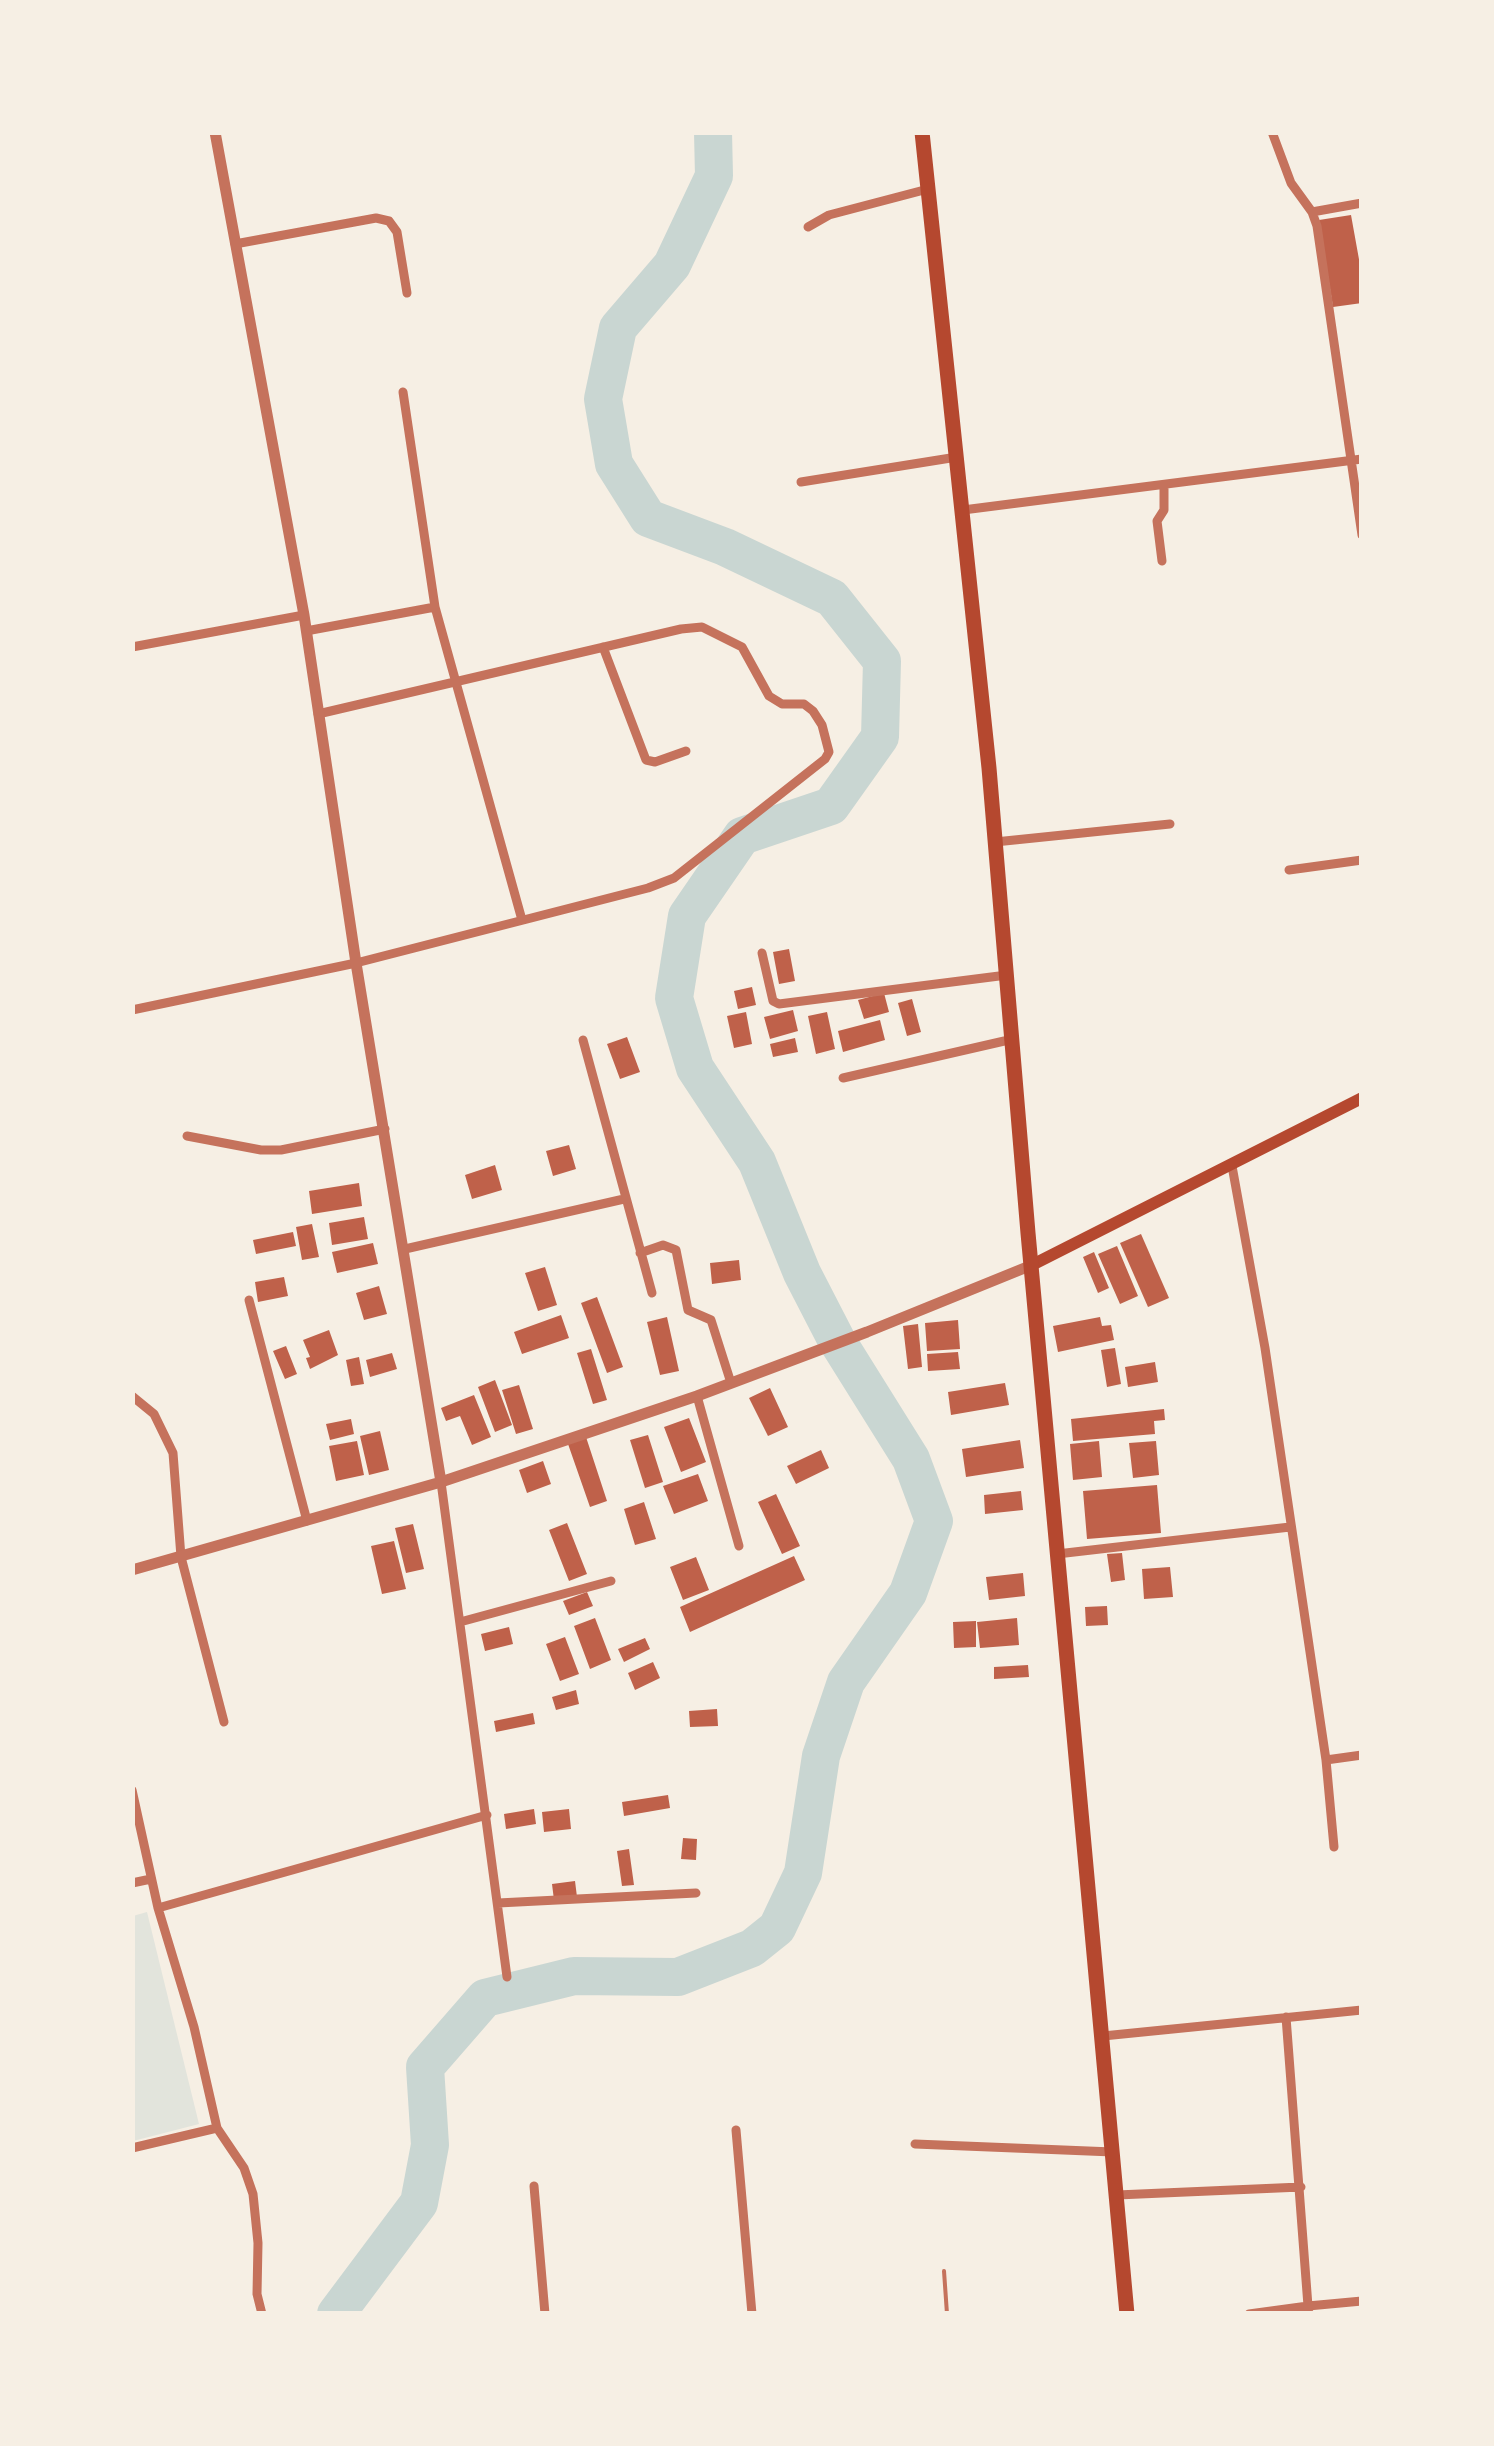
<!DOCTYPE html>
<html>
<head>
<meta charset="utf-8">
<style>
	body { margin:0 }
	#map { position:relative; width:1494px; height:2446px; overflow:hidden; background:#f6efe4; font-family:"PT Sans Narrow",sans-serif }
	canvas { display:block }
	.frame { position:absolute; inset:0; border:135px solid #f6efe4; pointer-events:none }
</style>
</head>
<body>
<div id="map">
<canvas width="1494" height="2446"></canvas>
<div class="frame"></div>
</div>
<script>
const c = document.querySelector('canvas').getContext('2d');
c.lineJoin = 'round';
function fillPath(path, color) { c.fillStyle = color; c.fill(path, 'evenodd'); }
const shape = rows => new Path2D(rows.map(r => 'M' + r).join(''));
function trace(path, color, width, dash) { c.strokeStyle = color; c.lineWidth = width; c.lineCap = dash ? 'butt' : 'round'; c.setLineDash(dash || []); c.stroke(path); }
const green = shape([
	[147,1912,199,2124,133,2141,133,1916]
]);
const river = shape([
	[336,2314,419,2203,430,2145,425,2067,485,1998,574,1976,678,1977,752,1948,777,1928,803,1873,821,1756,846,1682,908,1593,934,1521,911,1459,836,1339,802,1273,757,1162,695,1068,674,998,687,916,742,836,831,806,880,737,882,661,832,598,725,547,648,518,614,464,603,399,618,328,672,265,714,176,713,132]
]);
const building = shape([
	[1351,215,1362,276,1362,303,1333,307,1319,220],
	[789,949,795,981,779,984,773,952],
	[752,987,756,1005,738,1009,734,991],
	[884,993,889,1012,864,1019,858,1000],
	[912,999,921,1032,907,1036,898,1003],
	[793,1010,798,1031,770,1039,764,1017],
	[746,1012,752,1044,734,1048,727,1016],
	[827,1012,835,1049,816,1054,808,1016],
	[880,1020,885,1040,843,1052,838,1031],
	[627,1037,640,1072,620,1079,607,1044],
	[795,1038,798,1052,773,1057,770,1044],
	[569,1145,576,1169,553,1176,546,1151],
	[495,1165,502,1190,472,1199,465,1175],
	[359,1183,362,1206,312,1214,309,1191],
	[364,1217,368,1239,332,1245,329,1223],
	[312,1224,319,1257,302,1260,296,1227],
	[293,1232,296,1246,256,1254,253,1240],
	[1141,1234,1169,1298,1148,1307,1120,1243],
	[373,1243,378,1264,337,1273,332,1252],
	[1117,1246,1138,1296,1120,1304,1098,1254],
	[1094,1252,1109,1288,1098,1293,1083,1257],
	[739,1260,741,1280,712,1284,710,1263],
	[545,1267,557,1305,538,1311,525,1273],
	[284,1277,288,1296,258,1302,255,1282],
	[379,1286,387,1314,364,1320,356,1293],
	[597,1297,623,1367,607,1373,581,1303],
	[561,1315,569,1338,522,1354,514,1332],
	[667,1317,679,1371,660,1375,647,1322],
	[1100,1317,1102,1326,1111,1325,1114,1340,1058,1352,1053,1326],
	[958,1320,960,1349,927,1351,925,1323],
	[918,1324,922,1367,908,1369,903,1326],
	[329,1330,338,1355,310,1369,306,1358,310,1357,303,1340],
	[286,1346,297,1374,285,1379,273,1351],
	[1115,1348,1121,1384,1107,1387,1101,1350],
	[591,1349,607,1400,593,1404,577,1353],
	[958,1352,960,1369,928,1371,927,1354],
	[392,1353,397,1369,370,1377,366,1360],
	[359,1357,364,1384,351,1386,346,1360],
	[1155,1362,1158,1382,1128,1387,1125,1367],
	[495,1380,512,1425,495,1432,478,1387],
	[1005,1383,1009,1405,951,1415,948,1392],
	[519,1385,533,1429,516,1434,502,1390],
	[770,1388,788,1427,768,1436,749,1398],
	[474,1395,491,1437,472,1445,460,1416,446,1421,441,1408],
	[1164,1409,1165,1420,1154,1421,1155,1434,1073,1441,1071,1419],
	[689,1418,706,1462,681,1472,664,1427],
	[351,1419,354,1434,330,1440,326,1424],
	[380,1431,389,1470,369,1475,360,1436],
	[648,1435,663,1482,645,1488,630,1440],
	[586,1437,607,1501,590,1507,568,1444],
	[1020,1440,1024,1468,966,1477,962,1449],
	[357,1441,364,1475,336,1481,329,1446],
	[1099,1441,1102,1477,1073,1480,1070,1444],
	[1156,1441,1159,1475,1133,1478,1129,1443],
	[821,1450,829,1468,796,1484,787,1466],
	[543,1461,551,1484,527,1493,519,1470],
	[698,1474,708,1501,674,1514,663,1486],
	[1157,1485,1161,1533,1087,1539,1083,1491],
	[1021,1491,1023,1510,985,1514,984,1495],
	[776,1494,800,1546,782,1554,758,1502],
	[644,1502,656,1539,635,1545,624,1509],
	[567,1523,587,1574,569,1581,549,1530],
	[413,1524,424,1569,406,1573,395,1528],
	[394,1541,406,1589,382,1594,371,1546],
	[1122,1553,1125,1580,1111,1582,1107,1554],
	[794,1556,805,1580,690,1632,680,1607],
	[696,1557,709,1590,683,1600,670,1567],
	[1170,1567,1173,1597,1144,1599,1142,1569],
	[1023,1573,1025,1596,989,1600,986,1577],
	[587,1592,593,1606,569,1615,563,1601],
	[1107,1606,1108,1625,1086,1626,1085,1607],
	[595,1618,611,1660,590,1669,574,1626],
	[1017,1618,1019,1645,980,1648,977,1622],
	[976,1621,976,1647,954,1648,953,1622],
	[509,1627,513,1644,485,1651,481,1634],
	[565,1637,579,1674,560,1681,546,1644],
	[645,1638,650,1649,624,1662,618,1649],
	[653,1662,660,1678,635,1690,628,1673],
	[1028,1665,1029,1677,994,1679,994,1667],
	[576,1690,579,1704,556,1710,552,1697],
	[717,1709,718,1726,690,1727,689,1711],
	[533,1713,535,1724,496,1732,494,1721],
	[668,1795,670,1808,624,1816,622,1802],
	[534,1809,536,1824,506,1829,504,1814],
	[569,1809,571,1829,544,1832,542,1812],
	[683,1838,697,1839,696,1860,681,1859],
	[629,1849,634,1885,622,1886,617,1851],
	[575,1881,577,1897,554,1900,552,1884]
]);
const service = shape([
	[944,2271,947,2314]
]);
const minor = shape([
	[1272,132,1291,183,1312,212,1317,226,1362,535],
	[1312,212,1362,203],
	[808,227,829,215,928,189],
	[235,244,376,218,389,221,397,232,407,293],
	[403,392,435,607,522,920],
	[801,482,957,457],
	[963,510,1362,459],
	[1162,561,1157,521,1164,510,1164,486],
	[306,631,435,607],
	[132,647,304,615],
	[603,647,646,760,655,762,686,751],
	[995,842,1170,824],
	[1289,870,1362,860],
	[762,953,773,1001,779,1004,1007,975],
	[132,1010,356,963,648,888,674,878,825,759,829,752,822,725,813,711,804,704,782,704,769,696,742,647,702,627,681,629,318,714],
	[583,1040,652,1293],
	[843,1078,1013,1039],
	[187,1136,261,1150,281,1150,385,1129],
	[1232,1166,1265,1348,1326,1760,1362,1755],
	[405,1249,624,1199],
	[640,1253,663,1245,676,1250,688,1310,711,1320,731,1383],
	[249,1300,307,1521],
	[132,1396,154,1414,173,1453,181,1557,224,1722],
	[697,1396,739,1546],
	[441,1482,507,1977],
	[1057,1554,1290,1527],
	[460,1622,611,1581],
	[1326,1760,1334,1847],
	[132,1790,158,1908,487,1815],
	[132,1883,151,1879],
	[498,1903,696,1893],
	[158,1908,194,2027,217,2128,244,2168,253,2194,258,2243,257,2294,262,2314],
	[1103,2036,1362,2010],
	[736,2130,752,2314],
	[915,2144,1113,2152],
	[132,2148,217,2128],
	[534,2186,545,2314],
	[1117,2195,1301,2187],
	[1249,2314,1308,2306,1286,2017],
	[1309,2314,1308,2306,1362,2301]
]);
const tertiary = shape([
	[215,132,304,615,356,963,441,1482],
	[132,1570,441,1482,697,1396,867,1332,1032,1265]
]);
const secondary = shape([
	[1032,1265,1362,1098]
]);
const trunk = shape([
	[922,132,989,768,1028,1233,1127,2314]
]);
fillPath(green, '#e2e4dc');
trace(river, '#c9d6d2', 38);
fillPath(building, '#bf614a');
trace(service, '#c5725c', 4);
trace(minor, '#c5725c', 9);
trace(tertiary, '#c5725c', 11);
trace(secondary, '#b5482f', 12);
trace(trunk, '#b5482f', 15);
</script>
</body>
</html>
